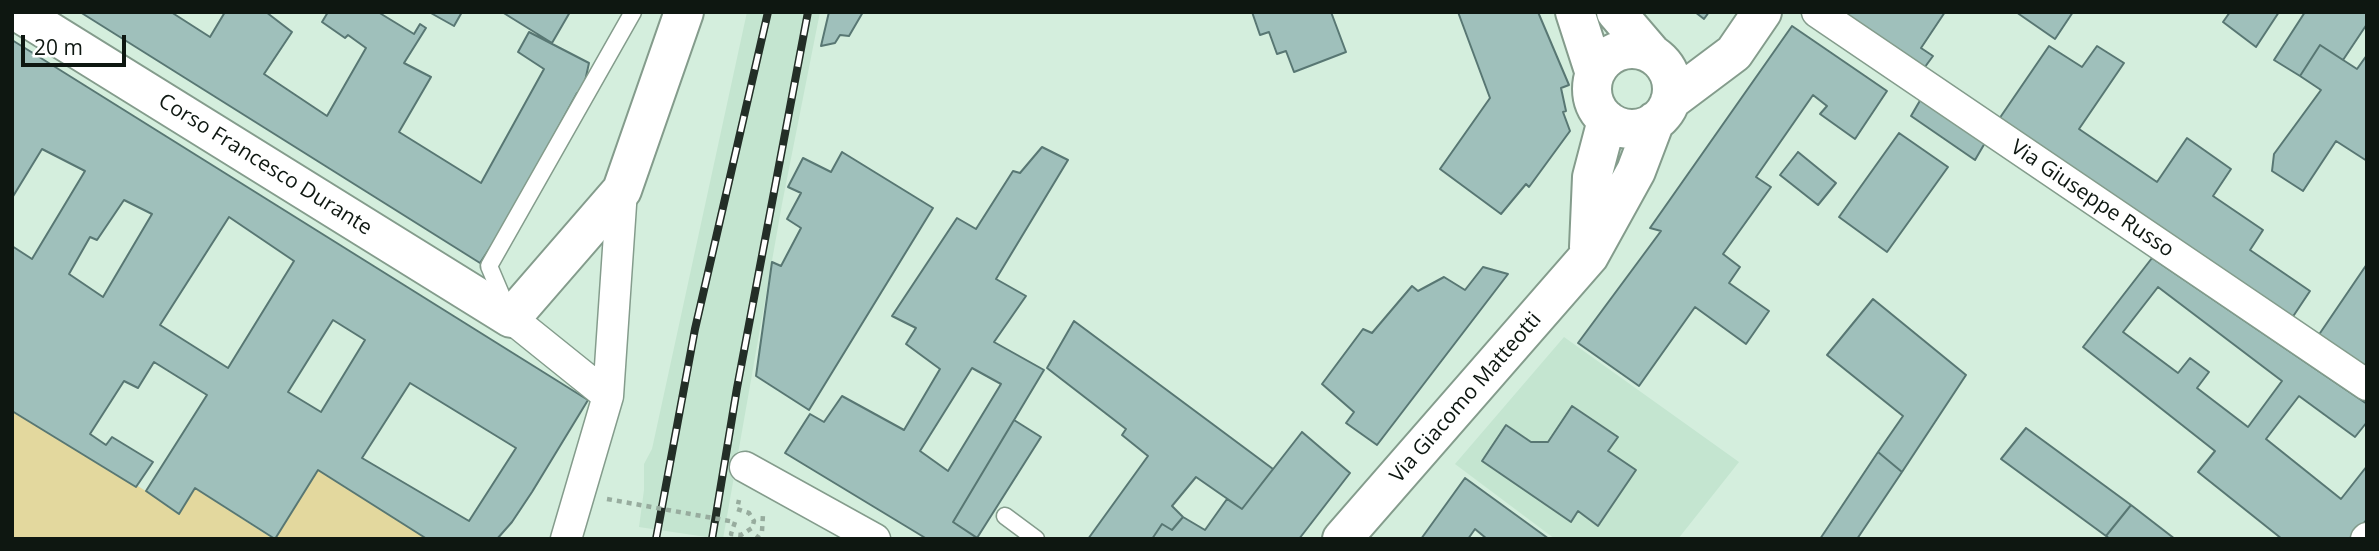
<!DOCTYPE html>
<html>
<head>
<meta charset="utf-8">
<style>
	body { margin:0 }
	#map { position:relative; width:2379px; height:551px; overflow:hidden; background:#d4eedd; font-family:"Open Sans",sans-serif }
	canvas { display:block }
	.frame { position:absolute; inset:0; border:14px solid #0e1711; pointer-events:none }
	.scale { position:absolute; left:21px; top:35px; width:105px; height:32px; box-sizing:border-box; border:4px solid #0e1711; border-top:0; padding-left:9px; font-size:21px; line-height:24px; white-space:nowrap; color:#0e1711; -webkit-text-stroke:5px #fff; paint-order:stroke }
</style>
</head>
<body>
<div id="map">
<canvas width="2379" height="551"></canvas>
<div class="frame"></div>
<div class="scale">20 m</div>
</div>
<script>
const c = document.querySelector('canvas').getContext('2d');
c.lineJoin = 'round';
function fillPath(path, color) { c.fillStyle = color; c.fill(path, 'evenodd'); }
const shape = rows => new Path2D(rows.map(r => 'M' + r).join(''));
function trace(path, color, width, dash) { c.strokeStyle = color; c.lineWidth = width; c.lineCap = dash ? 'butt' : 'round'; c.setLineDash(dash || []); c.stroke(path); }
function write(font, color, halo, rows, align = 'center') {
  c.font = font + ' "Open Sans",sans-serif'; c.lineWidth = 6; c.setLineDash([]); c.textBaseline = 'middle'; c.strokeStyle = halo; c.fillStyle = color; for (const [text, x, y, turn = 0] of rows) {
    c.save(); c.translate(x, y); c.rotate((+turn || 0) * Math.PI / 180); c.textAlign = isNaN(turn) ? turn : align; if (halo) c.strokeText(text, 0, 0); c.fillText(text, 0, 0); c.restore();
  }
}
const built = shape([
	[747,12,820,12,782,204,723,539,720,539,639,527,644,490,644,464,652,449],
	[1564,337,1739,462,1678,539,1555,539,1455,464]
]);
const green = shape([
	[12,411,146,491,178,514,195,488,273,539,12,539],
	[318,470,427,539,275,539]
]);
const building = shape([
	[80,12,171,12,210,37,225,12,266,12,292,32,264,74,327,116,366,48,348,35,345,38,322,22,328,12,378,12,414,34,420,24,426,28,404,63,431,77,399,132,481,183,544,69,518,52,529,32,589,63,582,95,577,93,540,161,545,164,480,263,80,12],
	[429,12,462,12,454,26,429,12],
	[502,12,570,12,552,43,502,12],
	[829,12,863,12,849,36,840,35,835,43,821,46,829,12],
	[1252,12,1331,12,1346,52,1294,72,1286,51,1277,54,1269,32,1260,35,1252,12],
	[1458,12,1538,12,1569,85,1561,88,1566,111,1563,112,1570,131,1529,187,1526,184,1501,214,1440,169,1490,98,1458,12],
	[1695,12,1709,12,1704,19,1695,12],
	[1837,12,1945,12,1921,48,1933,56,1922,71,1837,12],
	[2016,12,2073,12,2055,39,2016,12],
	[2230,12,2279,12,2256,47,2223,22,2230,12],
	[2305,12,2367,12,2367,24,2343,60,2320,45,2300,76,2274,60,2305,12],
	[1792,26,1887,91,1855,139,1820,114,1827,106,1813,95,1756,177,1771,187,1723,254,1740,267,1729,283,1769,311,1746,344,1695,307,1639,386,1578,343,1661,231,1650,228,1792,26],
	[12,40,588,400,532,492,512,522,497,539,427,539,318,470,275,539,195,488,179,514,146,491,207,395,154,362,138,388,124,381,90,434,106,445,112,437,153,462,136,487,12,411,12,246,32,259,85,171,42,149,12,198,12,40],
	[124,200,152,214,103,297,69,274,90,237,97,240,124,200],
	[229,217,294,261,228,368,160,325,229,217],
	[333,320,365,340,321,412,288,392,333,320],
	[410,383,516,448,469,521,362,458,410,383],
	[2320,45,2357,69,2367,55,2367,161,2336,141,2303,191,2272,171,2274,154,2321,90,2300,76,2320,45],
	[2049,46,2082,67,2097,46,2124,63,2079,129,2157,182,2187,138,2231,169,2213,196,2263,230,2250,250,2310,291,2290,321,1997,122,2049,46],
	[1925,92,1989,136,1975,160,1911,116,1925,92],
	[1899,133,1948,167,1887,252,1839,217,1899,133],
	[1042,147,1068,160,996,279,1026,296,994,342,1044,370,953,522,979,539,927,539,785,453,810,414,824,422,842,396,904,430,940,369,906,344,916,328,892,316,957,218,976,229,1013,171,1020,173,1042,147],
	[972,368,1001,384,948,471,920,451,972,368],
	[842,152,933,208,809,410,756,376,772,262,781,266,801,228,787,219,801,193,788,187,803,158,831,172,842,152],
	[1798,152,1836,183,1818,205,1780,175,1798,152],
	[2152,258,2367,404,2367,422,2355,437,2299,396,2266,439,2341,499,2367,466,2367,519,2351,539,2282,539,2198,472,2215,451,2083,347,2152,258],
	[2158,287,2282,381,2248,427,2197,388,2209,372,2190,358,2178,373,2123,332,2158,287],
	[2367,264,2367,374,2316,339,2367,264],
	[1483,267,1508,274,1377,445,1346,423,1354,412,1322,384,1363,329,1372,333,1412,286,1418,291,1444,277,1465,290,1483,267],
	[1873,299,1966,375,1902,472,1878,452,1903,416,1827,355,1873,299],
	[1074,321,1273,469,1242,509,1196,477,1172,506,1183,517,1172,530,1162,524,1152,539,1088,539,1148,456,1122,435,1126,429,1047,368,1074,321],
	[1572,406,1618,437,1608,451,1636,470,1598,526,1578,511,1571,522,1482,461,1506,425,1531,442,1548,442,1572,406],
	[1014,420,1041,437,977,538,953,522,1014,420],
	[2026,428,2131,505,2106,536,2001,459,2026,428],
	[1302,432,1350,473,1299,539,1152,539,1162,524,1172,530,1183,517,1205,530,1227,499,1242,509,1302,432],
	[1878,452,1902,472,1857,539,1820,539,1878,452],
	[1465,478,1549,539,1487,539,1475,529,1468,539,1421,539,1465,478],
	[2131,505,2175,539,2110,539,2106,536,2131,505]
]);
const path = shape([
	[735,522,731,534,741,535,752,528,754,521,749,513,737,509,739,500],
	[756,539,762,531,763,514]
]);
const service = shape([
	[506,306,489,266,633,12],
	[1005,516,1036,539]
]);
const minor = shape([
	[1817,12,2367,385],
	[511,318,608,396],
	[745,467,875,539],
	[566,539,608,396,622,190],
	[2366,539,2367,538]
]);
const tertiary = shape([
	[18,12,511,318,622,190,684,12],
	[1575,12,1595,74],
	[1616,12,1652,54],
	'1592 89a40 40 0 1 1 80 0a40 40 0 1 1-80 0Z',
	[1670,101,1734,53,1762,12],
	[1589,247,1592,177,1607,120],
	[1342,539,1589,256,1636,171,1655,121]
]);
const rail = shape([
	[656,539,695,329,768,12],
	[712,539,737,388,808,12]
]);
const pathBridge = shape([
	[607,499,735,522]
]);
const streetNames = [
	["Corso Francesco Durante",265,165,32],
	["Via Giuseppe Russo",2092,199,34],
	["Via Giacomo Matteotti",1466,398,-49]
];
fillPath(built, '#c4e5d0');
fillPath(green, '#e3d89e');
fillPath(building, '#9fc0bb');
trace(building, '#587773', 2);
trace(service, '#849c8c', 19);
trace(minor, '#849c8c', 33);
trace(tertiary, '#849c8c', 42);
trace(path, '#97ac9e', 4.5, [5, 5]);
trace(service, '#fff', 16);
trace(minor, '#fff', 30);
trace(tertiary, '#fff', 38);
trace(rail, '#232e27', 8);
trace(rail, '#fff', 5, [16]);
trace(pathBridge, '#97ac9e', 4.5, [5, 5]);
write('21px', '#0e1711', '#fff', streetNames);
</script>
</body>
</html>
